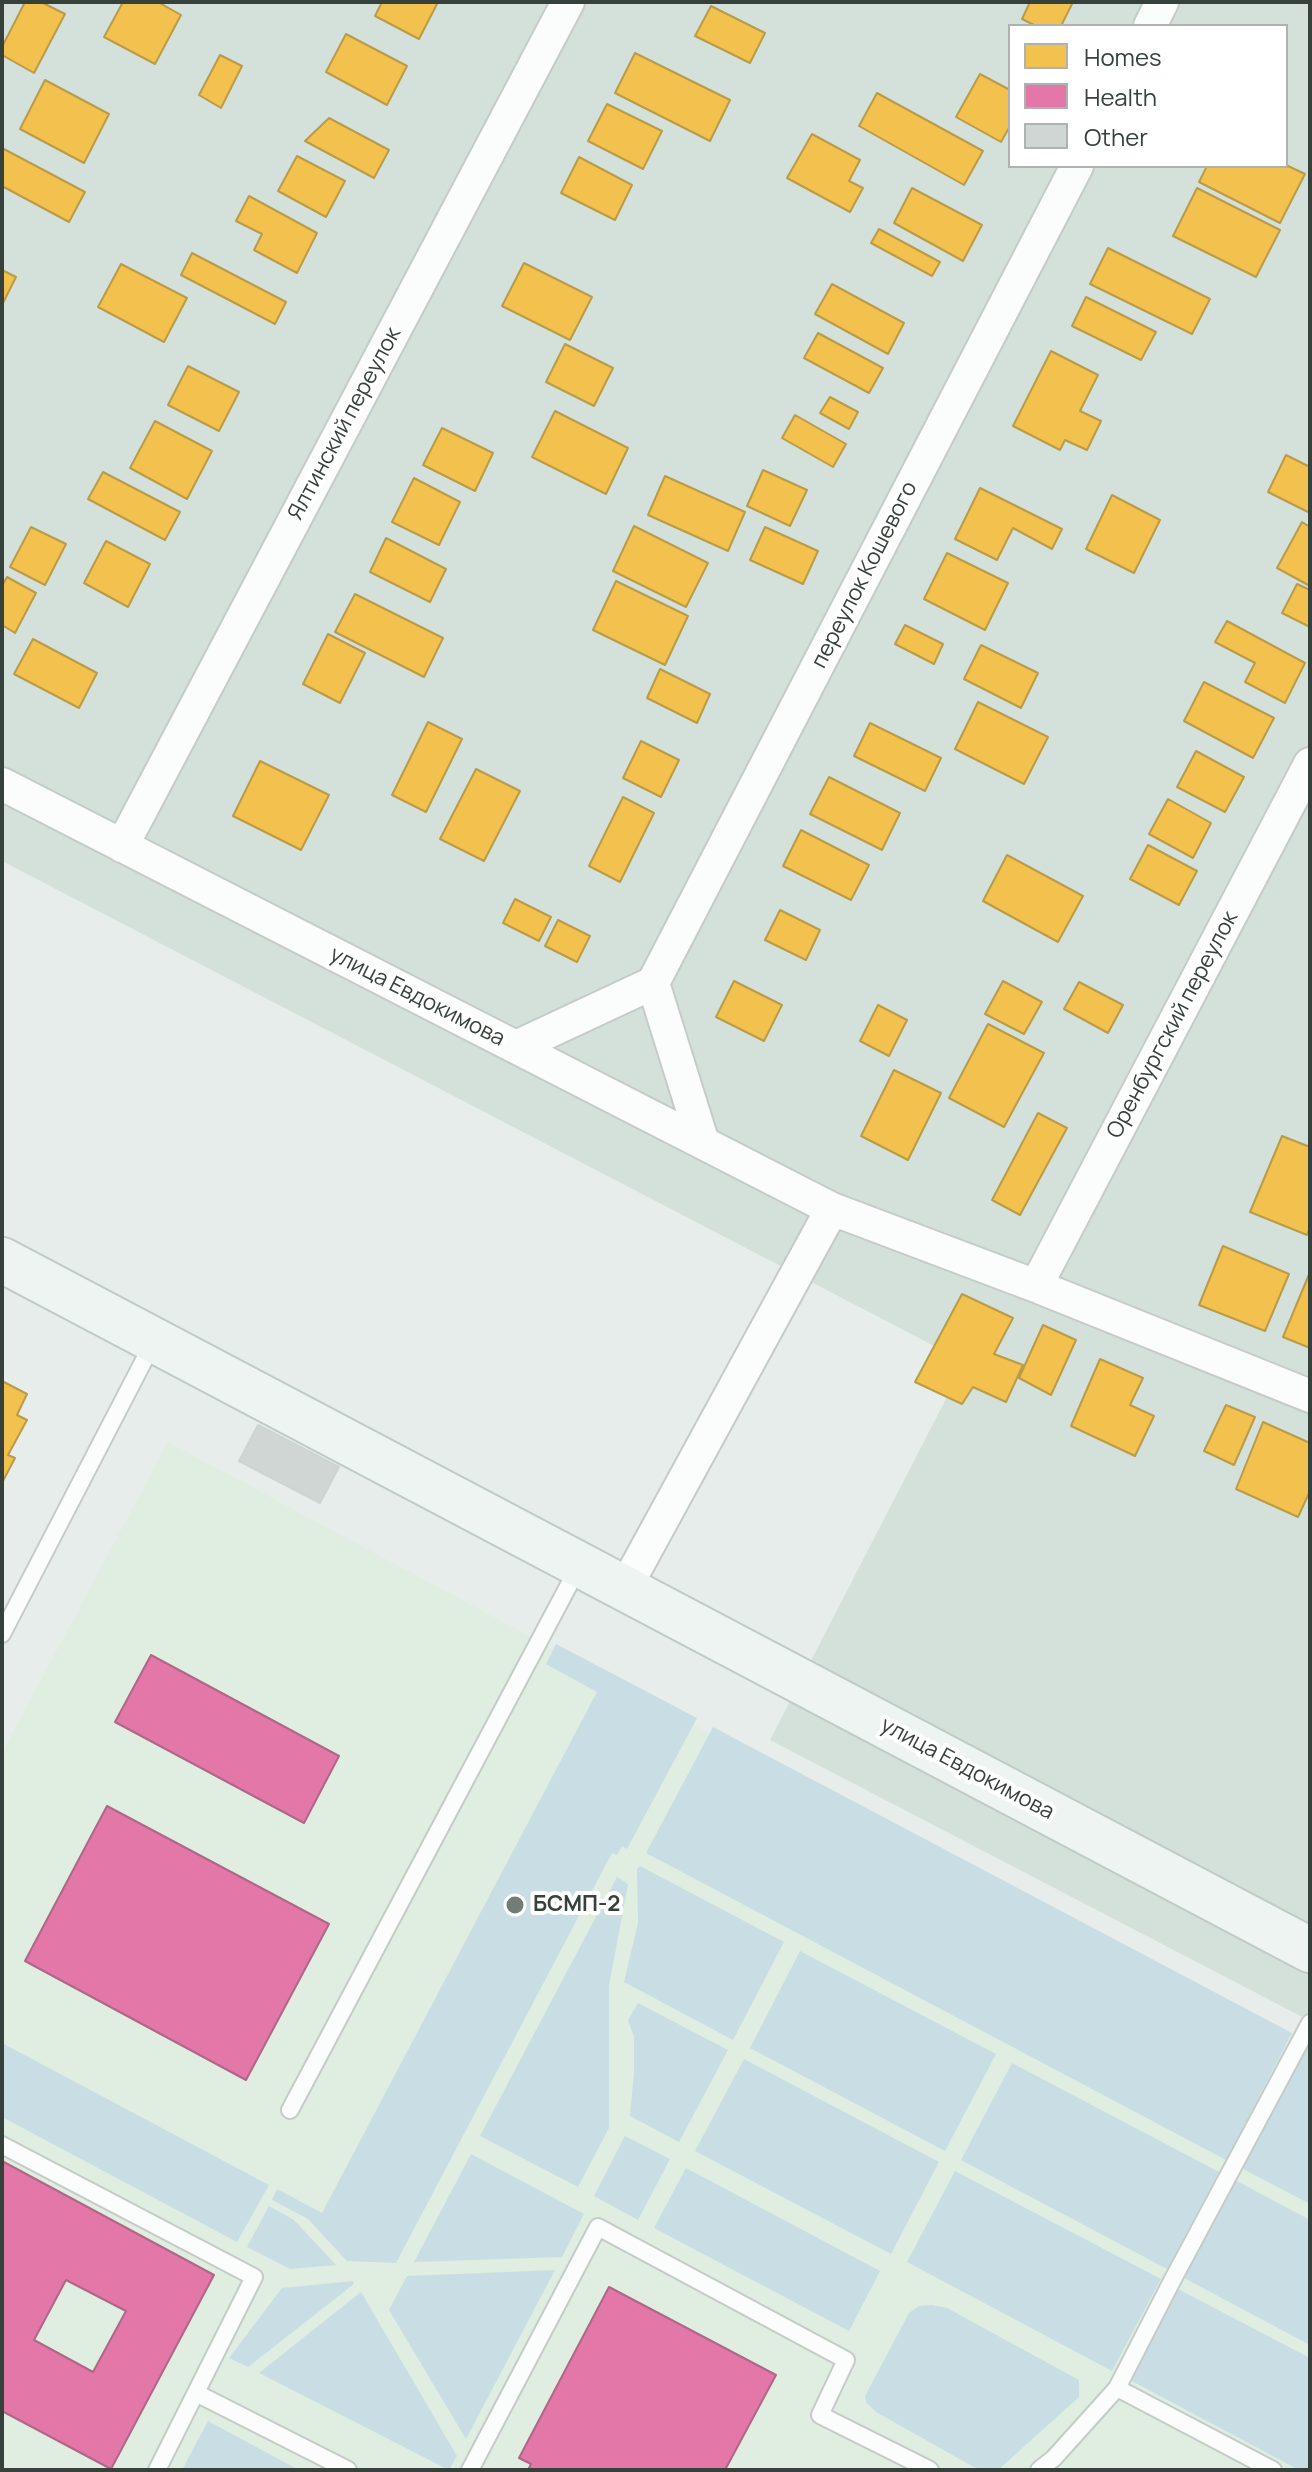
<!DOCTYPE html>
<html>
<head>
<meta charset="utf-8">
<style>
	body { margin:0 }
	#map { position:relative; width:1312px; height:2472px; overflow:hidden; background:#e7edea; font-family:Manrope,sans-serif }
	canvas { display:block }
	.frame { position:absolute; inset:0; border:4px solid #35413a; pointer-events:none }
	.legend { position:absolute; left:1008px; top:24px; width:280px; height:144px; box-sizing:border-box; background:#fff; border:2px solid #aeb3b0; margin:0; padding:10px 14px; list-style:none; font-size:24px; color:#35413a }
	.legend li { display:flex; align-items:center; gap:16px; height:40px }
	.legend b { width:40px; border:2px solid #aeb3b0 }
</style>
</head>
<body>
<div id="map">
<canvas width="1312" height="2472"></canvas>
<div class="frame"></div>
<ul class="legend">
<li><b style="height:22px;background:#f2c14e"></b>Homes</li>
<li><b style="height:22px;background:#e377a8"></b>Health</li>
<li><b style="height:22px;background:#d0d6d3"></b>Other</li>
</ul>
</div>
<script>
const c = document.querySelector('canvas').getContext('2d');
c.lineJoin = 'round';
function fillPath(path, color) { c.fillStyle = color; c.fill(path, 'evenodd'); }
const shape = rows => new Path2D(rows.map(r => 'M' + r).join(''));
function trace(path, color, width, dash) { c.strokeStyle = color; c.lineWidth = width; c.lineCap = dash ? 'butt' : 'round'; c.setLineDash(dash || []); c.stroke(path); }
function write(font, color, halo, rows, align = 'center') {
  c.font = font + ' Manrope,sans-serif'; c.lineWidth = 8; c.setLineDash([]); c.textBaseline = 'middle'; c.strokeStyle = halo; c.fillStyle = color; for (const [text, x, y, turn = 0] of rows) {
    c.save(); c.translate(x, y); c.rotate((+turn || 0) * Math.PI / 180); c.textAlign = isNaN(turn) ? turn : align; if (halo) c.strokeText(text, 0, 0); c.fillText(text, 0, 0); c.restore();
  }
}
const residential = shape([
	[2,2,1310,2,1310,2021,770,1740,965,1362,2,861],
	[1010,26,1286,26,1286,166,1010,166]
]);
const medical = shape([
	[168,1442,1310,2056,1310,2470,2,2470,2,1753]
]);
const green = shape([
	[556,1644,697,1718,627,1849,622,1846,617,1855,612,1853,396,2263,347,2261,308,2219,272,2200,277,2189,322,2213,597,1692,546,1664],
	[713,1727,1292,2033,1226,2160,646,1853],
	[640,1866,784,1942,733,2040,624,1982,638,1923,637,1869],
	[617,1877,628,1884,609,1986,609,2128,578,2187,480,2136],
	[800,1951,996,2054,945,2151,750,2048],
	[638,2003,728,2050,679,2142,630,2116,634,2073,634,2037,628,2020],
	[1308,2042,1310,2043,1310,2204,1241,2168],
	[2,2043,269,2185,237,2242,2,2117],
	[744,2059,939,2162,891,2254,695,2151],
	[1012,2063,1219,2172,1167,2269,961,2160],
	[625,2136,670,2159,638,2220,594,2196],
	[471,2154,584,2214,562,2257,414,2262],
	[686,2168,880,2271,849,2331,654,2228],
	[955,2171,1161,2279,1112,2371,907,2262],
	[1235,2180,1310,2220,1310,2345,1184,2278],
	[269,2206,294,2220,336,2265,290,2269,247,2247],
	[555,2270,466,2439,389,2310,407,2276],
	[353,2281,354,2284,248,2367,229,2358,282,2288],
	[1178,2289,1310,2358,1310,2470,1299,2470,1130,2380],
	[361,2292,457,2456,449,2470,259,2373],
	[932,2305,947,2308,1079,2380,1079,2397,998,2470,982,2470,972,2466,876,2412,866,2402,865,2396,909,2313,919,2306],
	[208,2421,299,2470,182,2470]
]);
const homes = shape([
	[25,2,41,2,65,14,34,73,2,55,2,47,25,2],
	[123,2,158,2,181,15,155,64,104,37,123,2],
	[382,2,434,2,437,4,419,39,375,16,382,2],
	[1030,2,1073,2,1061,26,1036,26,1022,19,1030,2],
	[711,6,765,33,750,63,695,36,711,6],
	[346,34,407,66,387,105,326,72,346,34],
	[635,53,730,100,710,141,615,93,635,53],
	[220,55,242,66,221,108,199,95,220,55],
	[980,74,1010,90,1010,126,1001,142,956,117,980,74],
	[45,80,109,114,84,163,20,129,45,80],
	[877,93,983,151,964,185,859,126,877,93],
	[607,104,662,131,643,169,588,141,607,104],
	[329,118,389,150,374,178,305,141,329,118],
	[812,134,860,160,849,181,863,188,850,212,787,178,812,134],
	[2,148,85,192,69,222,2,186,2,148],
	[297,156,345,181,326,217,278,191,297,156],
	[579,157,632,185,615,220,561,193,579,157],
	[1286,165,1305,174,1280,223,1199,182,1207,166,1286,165],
	[912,188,982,225,963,261,894,223,912,188],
	[1197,188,1280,230,1256,277,1173,236,1197,188],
	[249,196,317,233,297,273,254,250,262,234,236,221,249,196],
	[879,229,940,262,932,276,871,243,879,229],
	[1108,248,1210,299,1192,334,1090,284,1108,248],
	[192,253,286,302,275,324,181,275,192,253],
	[524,263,592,297,570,340,502,306,524,263],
	[121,264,187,298,164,342,98,307,121,264],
	[2,270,16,277,2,305,2,270],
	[832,284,904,323,888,354,815,314,832,284],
	[1086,297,1156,332,1141,360,1072,326,1086,297],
	[818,333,883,368,869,393,804,358,818,333],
	[565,344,613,368,594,406,546,382,565,344],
	[1051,351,1098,375,1080,411,1101,421,1087,450,1065,440,1060,450,1013,426,1051,351],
	[188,366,239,392,219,431,168,405,188,366],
	[830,397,858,412,849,429,820,413,830,397],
	[555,411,628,448,606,494,532,457,555,411],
	[795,415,846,444,833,467,782,438,795,415],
	[155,421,212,451,187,499,130,468,155,421],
	[442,428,493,453,475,491,423,465,442,428],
	[1286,455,1310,467,1310,513,1268,492,1286,455],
	[763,470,807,490,790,526,747,506,763,470],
	[103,472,180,512,165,540,88,499,103,472],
	[665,476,745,512,728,551,648,515,665,476],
	[414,478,460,502,439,545,392,522,414,478],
	[980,488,1062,529,1052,549,1013,528,997,560,955,539,980,488],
	[1112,495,1160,520,1134,573,1086,549,1112,495],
	[1302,522,1310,527,1310,586,1277,568,1302,522],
	[634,526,708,563,686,607,613,571,634,526],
	[31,527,66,544,45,585,10,567,31,527],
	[765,527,818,551,803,584,750,560,765,527],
	[386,538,446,569,430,602,370,572,386,538],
	[106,541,150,564,128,607,84,583,106,541],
	[947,553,1008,583,985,630,924,599,947,553],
	[7,577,36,593,15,633,2,625,2,586,7,577],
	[616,581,688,616,665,665,593,630,616,581],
	[1297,584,1310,590,1310,627,1282,613,1297,584],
	[355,594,443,638,424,677,335,632,355,594],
	[1227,621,1305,663,1285,703,1245,682,1255,663,1215,642,1227,621],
	[905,625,943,644,934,664,895,644,905,625],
	[328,634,365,653,340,703,303,684,328,634],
	[33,639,97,673,79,708,14,674,33,639],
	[981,645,1038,673,1021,708,964,679,981,645],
	[660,669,710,694,697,723,647,698,660,669],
	[1204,682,1274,718,1253,758,1184,721,1204,682],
	[978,702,1048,737,1024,784,955,749,978,702],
	[428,722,462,739,426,812,392,795,428,722],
	[870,723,941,758,925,791,854,756,870,723],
	[641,741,679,760,661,797,623,778,641,741],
	[1196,751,1244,777,1225,812,1177,787,1196,751],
	[260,761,329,795,301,850,233,816,260,761],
	[476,769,520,791,484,861,440,839,476,769],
	[829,777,900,813,882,850,810,814,829,777],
	[623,797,654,813,620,882,589,866,623,797],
	[1168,799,1211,823,1193,858,1149,834,1168,799],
	[801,830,869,865,851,900,783,866,801,830],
	[1148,845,1197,871,1179,905,1130,879,1148,845],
	[1007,855,1083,896,1058,942,983,901,1007,855],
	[515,899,551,917,539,941,503,923,515,899],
	[780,910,820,930,806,960,765,940,780,910],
	[558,920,590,936,577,962,545,946,558,920],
	[734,981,782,1005,764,1041,716,1017,734,981],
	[1003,981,1042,1002,1024,1034,985,1014,1003,981],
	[1079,982,1123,1005,1108,1033,1064,1009,1079,982],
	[878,1005,907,1020,889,1056,860,1041,878,1005],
	[988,1024,1044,1053,1004,1127,949,1098,988,1024],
	[894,1070,941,1093,908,1160,861,1136,894,1070],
	[1038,1113,1067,1128,1020,1215,992,1200,1038,1113],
	[1282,1136,1310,1147,1310,1227,1307,1235,1250,1212,1282,1136],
	[1223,1246,1289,1274,1265,1331,1199,1305,1223,1246],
	[1310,1272,1310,1348,1283,1337,1310,1272],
	[962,1294,1013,1318,994,1354,1023,1365,1006,1402,973,1387,962,1404,915,1382,962,1294],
	[1043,1325,1076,1340,1051,1395,1019,1378,1043,1325],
	[1100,1359,1143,1378,1130,1405,1154,1416,1135,1456,1071,1426,1100,1359],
	[2,1381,27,1394,17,1415,27,1420,8,1455,15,1458,2,1483,2,1381],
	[1226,1405,1255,1417,1234,1465,1204,1451,1226,1405],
	[1263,1422,1310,1443,1310,1491,1298,1517,1236,1489,1263,1422]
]);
const health = shape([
	[151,1655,339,1756,304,1823,115,1722,151,1655],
	[107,1806,329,1924,246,2080,25,1961,107,1806],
	[2,2161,214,2275,111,2469,2,2411,2,2161],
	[66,2280,126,2311,93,2372,34,2340,66,2280],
	[609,2287,776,2375,725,2470,528,2470,531,2464,519,2458,609,2287]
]);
const building = shape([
	[258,1425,339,1467,320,1503,239,1461,258,1425]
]);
const lane = shape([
	[2,1634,154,1341],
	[290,2110,579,1566],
	[2,2145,254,2277,157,2470],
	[1117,2388,1173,2279,1310,2023],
	[196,2393,348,2470],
	[470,2470,598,2227,846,2360,820,2415,930,2470],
	[1039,2470,1054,2458,1117,2388,1273,2470]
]);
const street = shape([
	[1150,26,1162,2],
	[2,784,832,1209,1036,1286,1310,1396],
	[122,846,568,2],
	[653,983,1077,166],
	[516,1047,653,983,703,1143],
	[1036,1286,1310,764],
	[625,1588,832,1209]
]);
const secondary = shape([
	[2,1260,1310,1950]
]);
const markers = [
	[515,1905,10,"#737d78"]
];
const streetNames = [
	["Ялтинский переулок",345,424,-62],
	["переулок Кошевого",865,575,-63],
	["улица Евдокимова",417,997,27],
	["Оренбургский переулок",1173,1025,-62],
	["улица Евдокимова",967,1769,28]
];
const poiNames = [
	["БСМП-2",533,1905]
];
fillPath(residential, '#d4e1db');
fillPath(medical, '#dfeee0');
fillPath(green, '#c9dee4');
fillPath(homes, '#f2c14e');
trace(homes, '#b99b48', 2);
fillPath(health, '#e377a8');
trace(health, '#af6787', 2);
fillPath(building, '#d0d6d3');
trace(building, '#cdd5d1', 2);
trace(lane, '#c5cbc8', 20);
trace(street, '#c5cbc8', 36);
trace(secondary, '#becbc6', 48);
trace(lane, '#fbfcfc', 16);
trace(street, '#fbfcfc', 32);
trace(secondary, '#edf4f2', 44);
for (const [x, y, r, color] of markers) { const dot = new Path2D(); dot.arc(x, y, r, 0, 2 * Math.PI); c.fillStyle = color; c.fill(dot); trace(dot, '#fff', 3); }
write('22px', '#35413a', '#fff', streetNames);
write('bold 22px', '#35413a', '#fff', poiNames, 'left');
</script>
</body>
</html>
